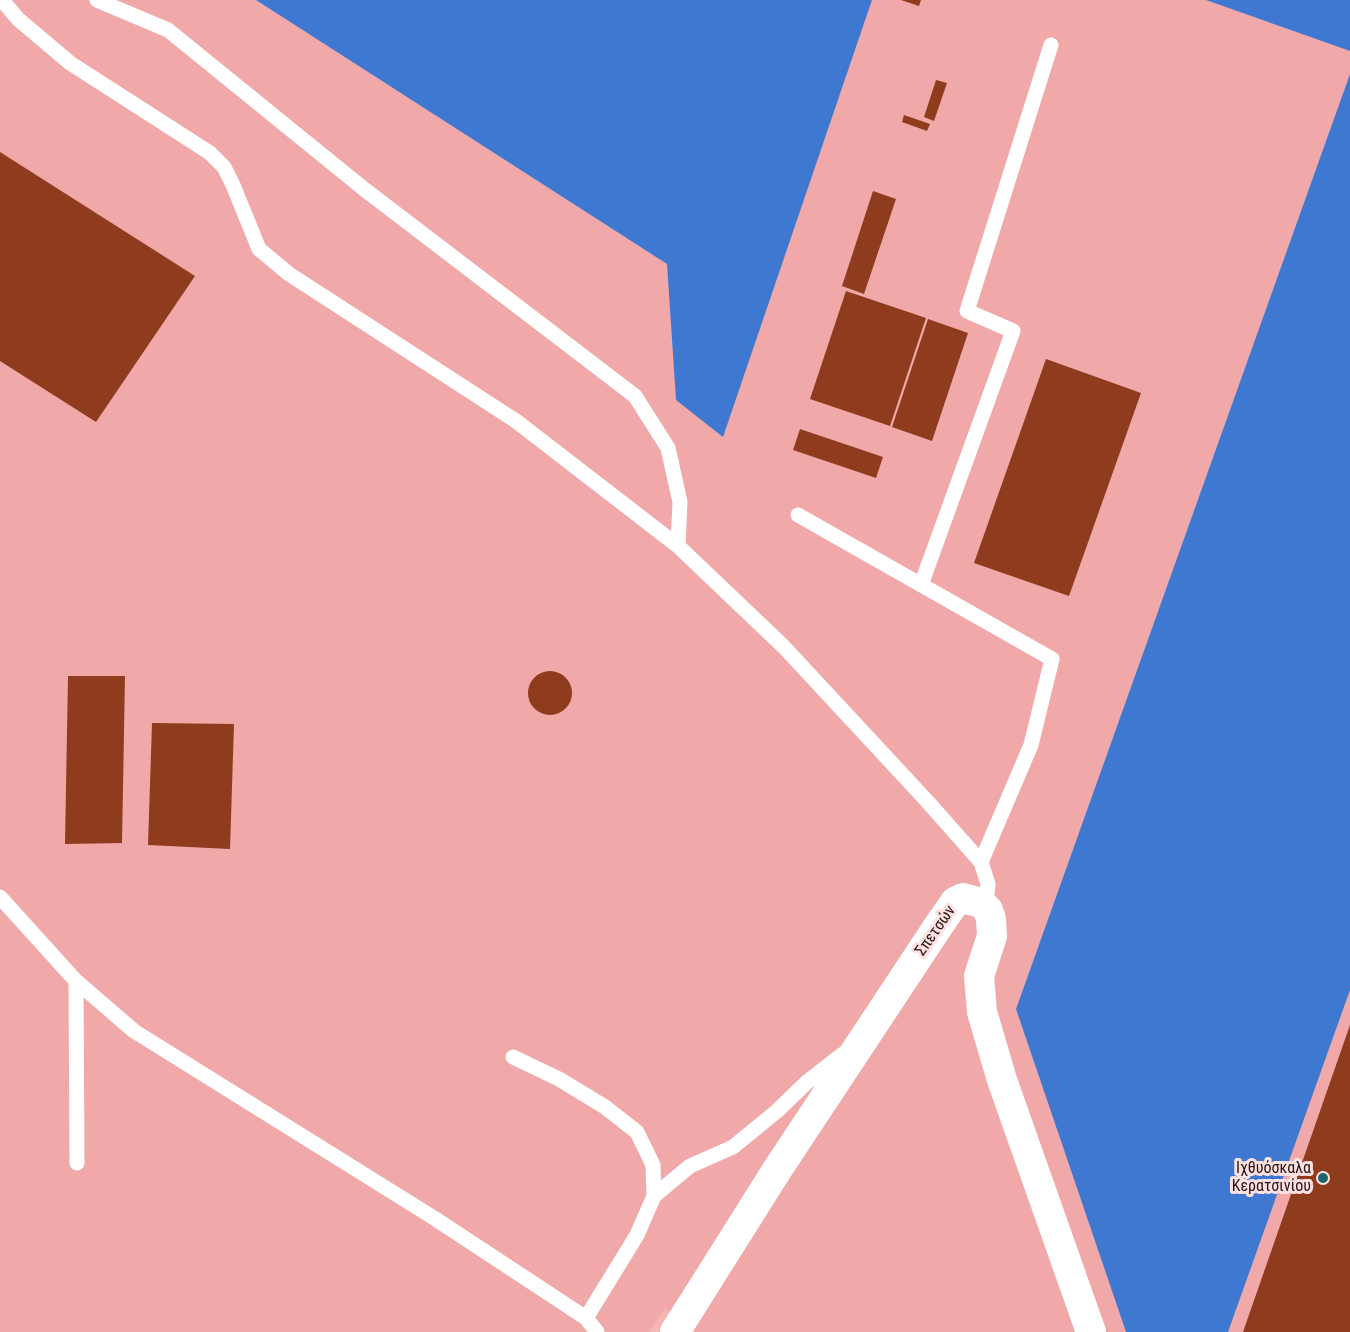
<!DOCTYPE html>
<html>
<head>
<meta charset="utf-8">
<style>
	body { margin:0 }
	canvas { display:block; background:#f6b5b5 }
</style>
</head>
<body>
<canvas width="1350" height="1332"></canvas>
<script>
const c = document.querySelector('canvas').getContext('2d');
c.lineJoin = 'round';
function fillPath(path, color) { c.fillStyle = color; c.fill(path, 'evenodd'); }
const shape = rows => new Path2D(rows.map(r => 'M' + r).join(''));
function trace(path, color, width, dash) { c.strokeStyle = color; c.lineWidth = width; c.lineCap = dash ? 'butt' : 'round'; c.setLineDash(dash || []); c.stroke(path); }
function write(font, color, halo, rows, align = 'center') {
  c.font = font + ' "Roboto Condensed",sans-serif'; c.lineWidth = 6; c.setLineDash([]); c.textBaseline = 'middle'; c.strokeStyle = halo; c.fillStyle = color; for (const [text, x, y, turn = 0] of rows) {
    c.save(); c.translate(x, y); c.rotate((+turn || 0) * Math.PI / 180); c.textAlign = isNaN(turn) ? turn : align; if (halo) c.strokeText(text, 0, 0); c.fillText(text, 0, 0); c.restore();
  }
}
const built = shape([
	[0,0,256,0,667,264,676,400,723,436,872,0,1206,0,1350,51,1350,74,1016,1009,1126,1332,696,1332,665,1308,649,1332,0,1332],
	[1350,990,1350,1332,1228,1332]
]);
const water = shape([
	[256,0,872,0,723,437,676,400,667,264],
	[1206,0,1350,0,1350,51],
	[1350,74,1350,990,1228,1332,1126,1332,1016,1009]
]);
const building = shape([
	[901,0,921,0,919,6],
	[936,80,947,83,934,121,924,117],
	[904,115,930,124,927,131,902,122],
	[0,152,195,276,96,422,0,361],
	[873,191,896,199,864,294,842,286],
	[846,291,926,318,890,426,810,399],
	[928,319,968,333,932,441,892,427],
	[1046,359,1141,393,1069,596,974,563],
	[800,429,883,457,876,478,793,450],
	'528 693a22 22 0 1 1 44 0a22 22 0 1 1-44 0Z',
	[68,676,125,676,122,843,65,844],
	[152,723,234,724,230,849,148,845],
	[1350,1025,1350,1332,1243,1332]
]);
const lane = shape([
	[2,0,18,19,70,63,210,153,224,167,233,185,259,249,289,274,516,421,678,546,784,647,927,801,981,862,988,884,987,895,981,903],
	[97,0,168,30,364,189,635,396,668,448,680,502,678,546],
	[798,515,1052,659,1031,745,981,862],
	[921,585,1013,331,967,311,1051,45],
	[0,897,76,981,134,1031,434,1218,586,1318,597,1332],
	[76,981,77,1163],
	[513,1057,559,1079,605,1107,637,1132,653,1165,654,1196,637,1235,586,1318],
	[654,1196,690,1166,733,1147,777,1111,807,1082,843,1054]
]);
const street = shape([
	[675,1332,777,1170,939,925,955,902,963,898,981,903,988,910,991,919,992,936,979,976,982,1012,1002,1080,1091,1332]
]);
const markers = [
	[1323,1178,6,"#19676a"]
];
const streetNames = [
	["Σπετσών",936,931,-55]
];
const poiNames = [
	["Ιχθυόσκαλα",1311,1169],
	["Κερατσινίου",1311,1187]
];
fillPath(built, '#f0a8a8');
fillPath(water, '#3e78d1');
fillPath(building, '#8e3b1e');
trace(lane, '#fff', 15);
trace(street, '#fff', 30);
for (const [x, y, r, color] of markers) { const dot = new Path2D(); dot.arc(x, y, r, 0, 2 * Math.PI); c.fillStyle = color; c.fill(dot); trace(dot, '#fde2e1', 2); }
write('16px', '#281212', '#fde2e1', streetNames);
write('16px', '#281212', '#fde2e1', poiNames, 'right');
</script>
</body>
</html>
